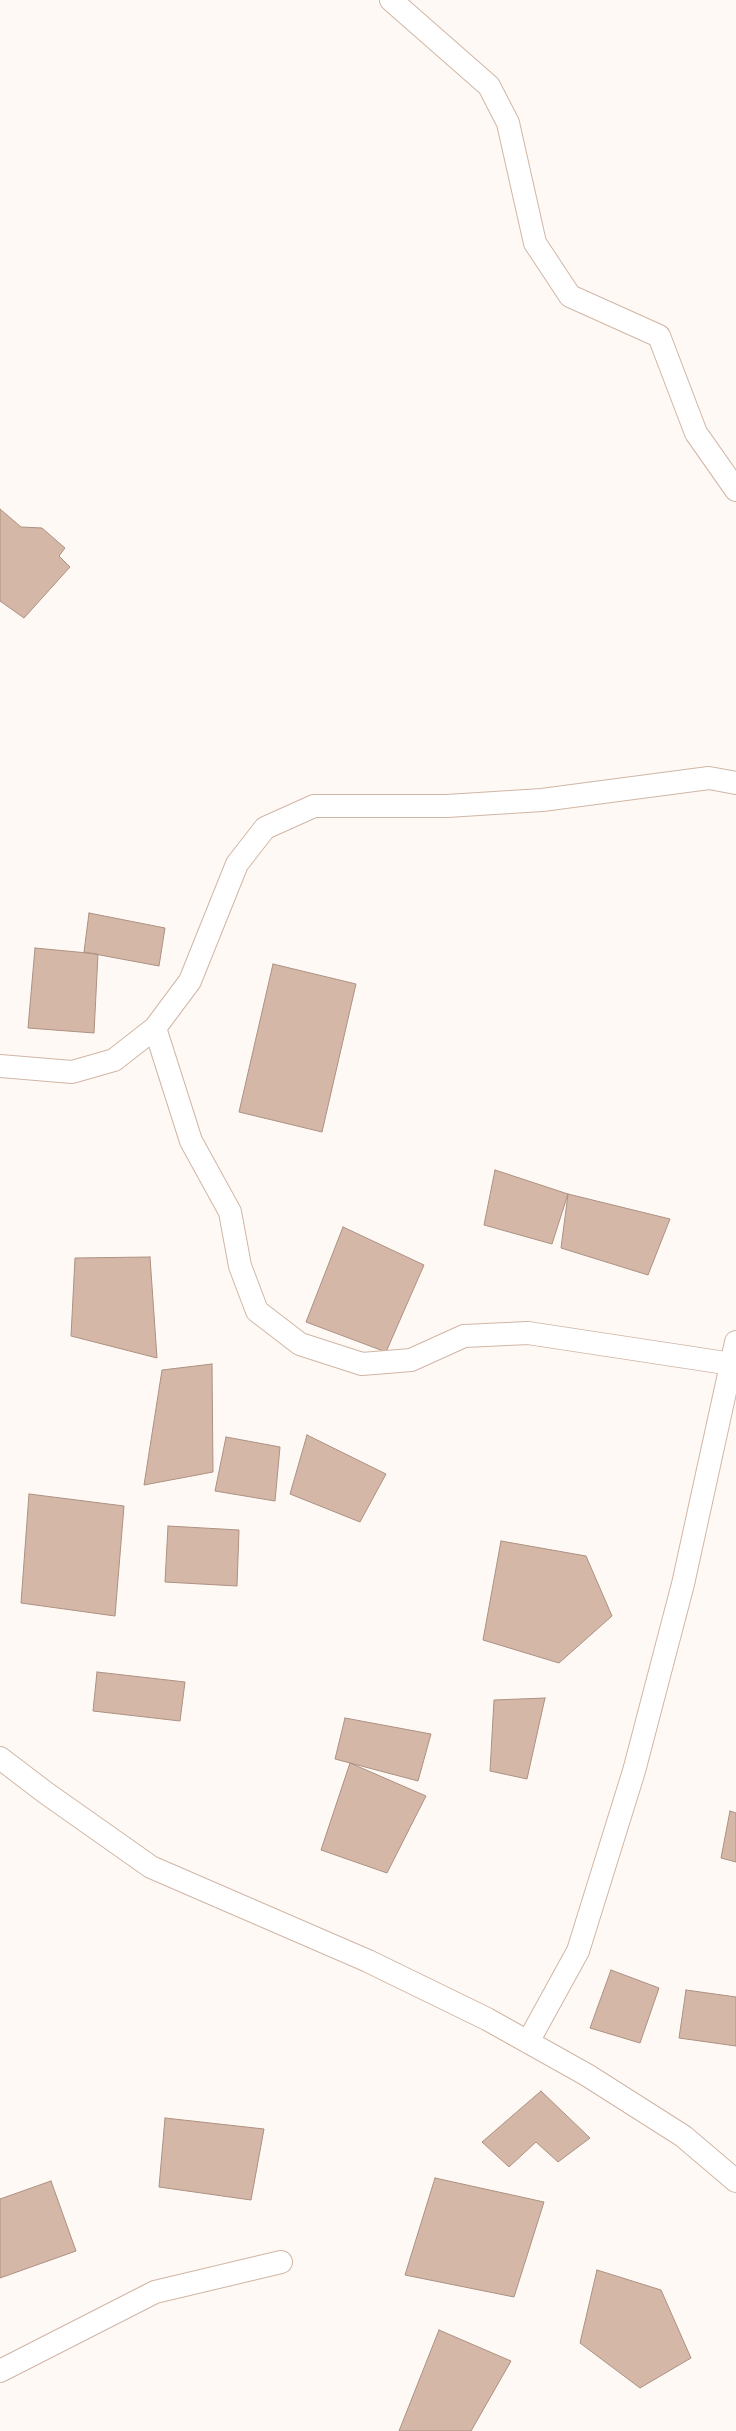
<!DOCTYPE html>
<html>
<head>
<meta charset="utf-8">
<style>
	body { margin:0 }
	canvas { display:block; background:#fff9f5 }
</style>
</head>
<body>
<canvas width="736" height="2431"></canvas>
<script>
const c = document.querySelector('canvas').getContext('2d');
c.lineJoin = 'round';
function fillPath(path, color) { c.fillStyle = color; c.fill(path, 'evenodd'); }
const shape = rows => new Path2D(rows.map(r => 'M' + r).join(''));
function trace(path, color, width, dash) { c.strokeStyle = color; c.lineWidth = width; c.lineCap = dash ? 'butt' : 'round'; c.setLineDash(dash || []); c.stroke(path); }
const building = shape([
	[0,509,21,527,42,528,65,548,59,556,70,567,24,618,0,601,0,509],
	[89,913,165,928,159,966,84,952,89,913],
	[35,948,98,954,94,1033,28,1028,35,948],
	[273,964,356,984,322,1132,239,1112,273,964],
	[495,1170,568,1194,552,1244,484,1225,495,1170],
	[568,1194,670,1219,648,1275,561,1248,568,1194],
	[343,1227,424,1265,386,1352,306,1322,343,1227],
	[150,1257,157,1358,71,1336,75,1258,150,1257],
	[212,1364,213,1472,144,1485,162,1370,212,1364],
	[307,1435,386,1474,360,1522,290,1494,307,1435],
	[226,1437,280,1447,275,1501,215,1491,226,1437],
	[29,1494,124,1506,115,1616,21,1603,29,1494],
	[168,1526,239,1530,237,1586,165,1582,168,1526],
	[501,1541,586,1556,612,1616,559,1663,483,1640,501,1541],
	[97,1672,185,1682,180,1721,93,1711,97,1672],
	[545,1698,527,1779,490,1771,494,1700,545,1698],
	[345,1718,431,1734,418,1781,335,1759,345,1718],
	[350,1763,426,1796,387,1873,321,1850,350,1763],
	[730,1811,736,1813,736,1862,721,1858,730,1811],
	[611,1970,659,1988,640,2043,590,2028,611,1970],
	[686,1990,736,1997,736,2046,679,2038,686,1990],
	[541,2091,590,2138,558,2162,536,2142,509,2167,482,2142,541,2091],
	[165,2118,264,2129,251,2200,159,2187,165,2118],
	[435,2178,544,2202,514,2297,405,2275,435,2178],
	[51,2181,76,2251,0,2278,0,2199,51,2181],
	[597,2270,661,2290,691,2358,640,2388,580,2343,597,2270],
	[439,2330,511,2361,471,2431,399,2431,439,2330]
]);
const street = shape([
	[391,0,489,86,508,123,535,243,570,296,659,336,696,433,736,490],
	[155,1028,191,1141,230,1212,240,1266,257,1311,300,1344,362,1364,411,1360,464,1336,528,1333,732,1364],
	[0,1066,72,1072,114,1060,155,1028,190,981,237,864,265,828,314,806,447,806,542,800,709,778,736,783],
	[0,1758,46,1793,151,1867,368,1961,487,2019,587,2075,683,2136,736,2181],
	[528,2042,578,1951,634,1771,683,1584,736,1342],
	[0,2371,155,2292,281,2262]
]);
fillPath(building, '#d4b7a7');
trace(building, '#ac9182', 1);
trace(street, '#d0b6a5', 24);
trace(street, '#fff', 22);
</script>
</body>
</html>
